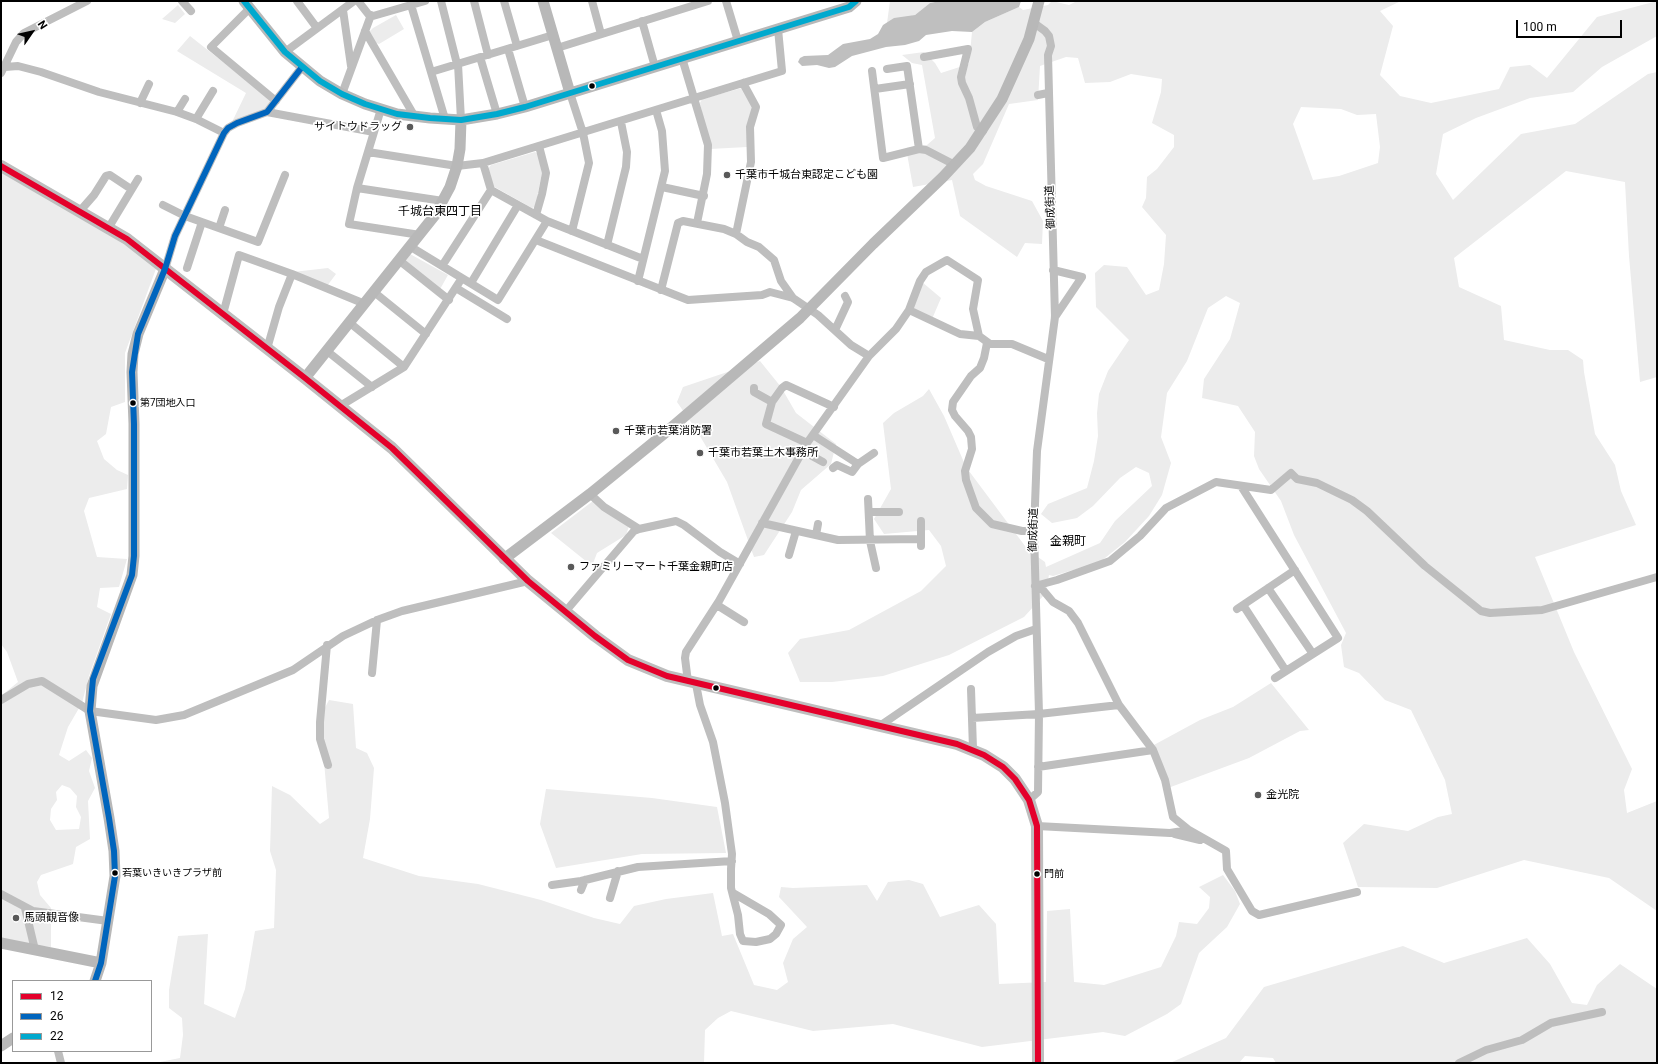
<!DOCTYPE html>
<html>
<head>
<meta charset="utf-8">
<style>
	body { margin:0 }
	#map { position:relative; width:1658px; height:1064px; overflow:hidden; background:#fff; font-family:Roboto,sans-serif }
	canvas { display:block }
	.frame { position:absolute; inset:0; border:2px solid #000; pointer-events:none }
	.legend { position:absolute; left:12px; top:980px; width:140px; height:72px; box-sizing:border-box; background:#fff; border:1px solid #999; margin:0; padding:5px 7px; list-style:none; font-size:12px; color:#000 }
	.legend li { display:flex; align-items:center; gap:8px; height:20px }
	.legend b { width:20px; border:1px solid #999 }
	.north { position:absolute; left:12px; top:12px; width:40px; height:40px; -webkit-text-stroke:3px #fff; paint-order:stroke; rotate:56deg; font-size:11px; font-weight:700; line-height:16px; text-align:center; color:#000 }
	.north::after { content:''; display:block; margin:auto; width:14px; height:18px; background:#000; clip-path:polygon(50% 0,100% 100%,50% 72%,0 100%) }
	.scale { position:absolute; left:1516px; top:20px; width:106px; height:18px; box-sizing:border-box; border:2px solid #000; border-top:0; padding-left:5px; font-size:12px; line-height:14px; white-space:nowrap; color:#000; -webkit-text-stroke:3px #fff; paint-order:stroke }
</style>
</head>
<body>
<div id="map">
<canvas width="1658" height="1064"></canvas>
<div class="frame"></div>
<ul class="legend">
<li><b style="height:5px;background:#e4002b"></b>12</li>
<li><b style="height:5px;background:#0065bd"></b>26</li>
<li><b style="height:5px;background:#00a9ce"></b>22</li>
</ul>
<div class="north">N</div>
<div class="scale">100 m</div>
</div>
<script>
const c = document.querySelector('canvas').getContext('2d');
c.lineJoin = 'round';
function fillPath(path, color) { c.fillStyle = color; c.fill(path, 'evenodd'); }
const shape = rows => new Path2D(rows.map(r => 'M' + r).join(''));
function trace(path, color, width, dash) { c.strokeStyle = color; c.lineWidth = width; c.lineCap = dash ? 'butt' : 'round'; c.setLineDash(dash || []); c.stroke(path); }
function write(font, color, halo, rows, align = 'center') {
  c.font = font + ' Roboto,"Noto Sans JP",sans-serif'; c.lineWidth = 3.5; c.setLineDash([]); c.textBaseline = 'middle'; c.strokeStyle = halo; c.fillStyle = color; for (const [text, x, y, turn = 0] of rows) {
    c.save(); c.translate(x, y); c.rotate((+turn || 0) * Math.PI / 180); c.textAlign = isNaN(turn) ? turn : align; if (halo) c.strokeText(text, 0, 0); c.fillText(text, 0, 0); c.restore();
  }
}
const green = shape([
	[890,1,940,1,930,3,915,15,887,23],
	[1052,1,1069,5,1077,1,1401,1,1380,11,1393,26,1380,75,1400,96,1431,103,1499,89,1510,67,1530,65,1547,78,1597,17,1657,1,1657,36,1602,67,1573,92,1530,98,1476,118,1443,134,1436,174,1453,200,1521,134,1575,124,1648,74,1657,72,1657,377,1640,382,1629,256,1625,182,1566,171,1454,258,1459,287,1501,306,1504,340,1550,350,1568,350,1583,360,1584,372,1595,434,1615,465,1621,491,1636,525,1535,557,1574,652,1632,769,1624,790,1627,813,1657,801,1657,911,1609,878,1524,860,1437,888,1358,887,1343,843,1364,824,1408,831,1438,817,1452,814,1445,780,1411,710,1385,700,1359,673,1344,667,1341,645,1346,633,1294,535,1281,501,1259,469,1254,456,1255,432,1238,406,1202,398,1204,379,1230,339,1240,303,1226,296,1208,308,1187,361,1167,393,1161,437,1171,463,1162,495,1149,516,1125,542,1100,562,1053,576,1049,575,1045,594,1024,617,949,655,883,676,832,682,800,682,788,653,800,639,849,630,921,591,946,566,941,546,929,530,884,534,874,519,891,489,883,423,894,413,923,396,929,389,944,416,966,467,1028,550,1045,562,1046,567,1100,543,1115,521,1152,486,1149,473,1136,467,1120,478,1093,506,1077,518,1052,523,1041,514,1048,504,1087,488,1094,461,1098,436,1097,413,1099,394,1108,371,1129,340,1096,307,1095,273,1104,265,1127,267,1146,295,1159,290,1164,264,1166,235,1142,207,1146,198,1147,177,1157,169,1174,147,1174,135,1152,123,1161,92,1162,79,1131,74,1110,82,1085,83,1078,58,1066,57,1040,66,1038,100,1009,104,983,164,973,174,975,180,986,186,1032,201,1043,221,1042,244,1025,243,1017,257,960,216,952,180,913,187,906,148,927,145,935,138,922,65,912,63,902,55,924,52,935,63,941,73,969,64,972,32,985,22,1019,7,1023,10,1048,5],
	[1301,107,1341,109,1357,115,1376,114,1380,147,1378,163,1339,176,1313,180,1293,124],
	[178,5,185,14,175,23,162,19],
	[396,15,404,29,379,44,376,43,369,32,373,28],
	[190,36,270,99,270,102,263,111,232,122,246,93,177,51],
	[742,88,752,105,747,147,710,149,700,103,702,99],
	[535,152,538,154,542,173,535,207,532,208,493,186,488,169,491,165],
	[1,170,61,203,157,266,125,353,125,402,111,407,106,434,97,441,104,459,117,470,128,475,127,489,89,498,84,511,97,557,127,559,119,587,100,588,97,607,111,614,89,676,82,703,68,727,59,755,69,761,86,750,92,758,89,771,95,788,88,801,90,839,76,847,73,864,41,875,37,882,40,895,51,908,51,947,30,945,1,938,1,696,18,682,7,652,1,644],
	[62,785,70,788,77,796,76,807,81,817,79,829,56,830,50,820,51,809,57,800,56,792],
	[410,254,448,275,439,291,405,260],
	[328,268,336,274,327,286,293,272],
	[922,282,941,298,932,319,911,308],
	[760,361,781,387,796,413,836,444,831,464,801,490,792,512,764,555,754,557,727,482,697,431,677,402,683,387],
	[593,501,629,526,626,535,597,553,592,566,551,533],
	[1271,683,1309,730,1300,731,1249,758,1168,788,1152,746,1200,720,1233,707],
	[329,700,353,704,356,748,367,753,374,768,370,819,363,858,419,876,478,884,541,900,594,918,620,924,634,906,666,899,713,893,722,936,733,934,754,985,777,990,788,982,783,963,793,939,807,927,779,897,781,887,793,888,867,885,877,901,888,882,909,880,923,884,940,917,979,905,996,924,999,984,1046,982,1047,911,1070,909,1074,982,1104,985,1161,967,1176,936,1179,922,1197,924,1209,908,1210,897,1199,887,1223,875,1235,891,1240,904,1227,927,1199,953,1181,1004,1167,1014,1125,1036,1103,1032,982,1047,893,1024,813,1031,731,1011,718,1018,705,1030,704,1063,155,1063,180,1058,183,1035,182,1018,169,1008,169,990,178,936,208,934,204,1004,235,1018,245,989,255,931,274,928,276,870,270,851,272,786,290,795,320,824,329,818,320,717],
	[546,789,652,798,717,807,726,853,642,854,556,868,540,824],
	[1527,938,1550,964,1572,1003,1587,1005,1597,985,1620,964,1657,989,1657,1063,1276,1063,1273,1058,1245,1056,1239,1063,1170,1063,1226,1038,1264,987,1403,946,1444,963]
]);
const water = shape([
	[940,1,1021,1,1019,7,985,22,972,32,952,31,926,35,919,41,905,45,886,47,852,56,835,67,829,68,817,65,802,66,798,62,800,58,804,56,828,55,843,44,870,39,878,34,883,25,894,18,915,15,930,3]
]);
const street = shape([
	[182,1,191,11],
	[297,1,317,28],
	[358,1,369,15,373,16,425,1],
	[441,1,457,64],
	[474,1,488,55],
	[504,1,517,46],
	[592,1,601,34],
	[726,1,738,41],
	[411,5,445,119],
	[250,8,211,47,276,101],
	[343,10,351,66],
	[642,21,655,67],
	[365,31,415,117],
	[557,48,708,1],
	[508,49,525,107],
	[285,52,354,1],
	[480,57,497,114],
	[924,57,968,49,961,77,962,83,969,98,977,127,983,131],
	[682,58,708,145,707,174,697,223],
	[458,64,461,120],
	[5,67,18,66,41,72,99,92,177,112,196,119,224,133],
	[887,69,907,66,919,149],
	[872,71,883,158,919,149,926,150,955,165],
	[431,72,553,35],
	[1,73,16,42,24,33,87,1],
	[875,89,910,84],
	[570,93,583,133,589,163,572,231],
	[342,94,371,15],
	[1038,95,1048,93],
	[140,103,149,84],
	[381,109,357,188,349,224,420,235],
	[177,112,185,99],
	[267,112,374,132],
	[196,119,213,91],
	[368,152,457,166,483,163,782,71,778,29],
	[483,163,491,190,547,221,643,259],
	[662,187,704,196],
	[357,188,443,201],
	[163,205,185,216,258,242,285,175],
	[80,211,94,195,106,176,110,175,131,189],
	[536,215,542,194,546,173,539,146],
	[109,227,138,179],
	[219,228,225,210],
	[736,234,751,162,750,127,756,107,743,83],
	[536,240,688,300,762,295,770,292,793,298,818,315,851,345,869,356],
	[607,245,626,167,627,152,621,122],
	[411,247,498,300,547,221],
	[400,261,449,300],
	[442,266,491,190],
	[187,268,202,222],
	[165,269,175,236,224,133,228,128,237,123,267,112,302,67],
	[1053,270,1082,277,1055,317],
	[638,281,665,171,662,131,656,110],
	[471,283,518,205],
	[456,288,507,319],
	[661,290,678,223,683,221,724,229,736,234,747,242,759,247,774,260,781,281,793,298],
	[374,292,426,334],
	[909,310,960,334,979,336,990,344,1012,344,1048,359],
	[223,314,239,255,292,274,365,304],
	[350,323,404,367],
	[835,330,848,302,845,296],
	[987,343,984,358,980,368,971,376,953,402,952,410,955,416,968,431,971,437,972,449,965,471,966,480,976,508,992,524,1022,531,1034,531],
	[267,349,279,307,292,274],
	[327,351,372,387],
	[754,388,754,392,772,402],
	[340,406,404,367,462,278],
	[813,435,858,464],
	[807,443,766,424,772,402,782,388,786,385,834,407],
	[803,451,823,462],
	[833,468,837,465,852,472,858,464,874,453],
	[1241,486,1338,638,1275,678],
	[590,494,604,507,639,529,676,521,684,525,720,552,740,564],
	[868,499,870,541,876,568],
	[869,512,899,512],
	[762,523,838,540,921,539],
	[816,535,818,524],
	[921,546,921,521],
	[789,555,796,531],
	[1035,586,1057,580,1110,561,1140,536,1166,508,1216,482,1271,490,1291,473,1297,479,1317,483,1352,500,1367,511,1425,566,1481,611,1490,613,1542,610,1657,577],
	[1035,586,1043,590,1053,602,1069,611,1078,623,1119,705,1153,750,1165,780,1173,817,1189,830],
	[1268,588,1313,654],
	[717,605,744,622],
	[1243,605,1286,671],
	[1237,609,1295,570],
	[565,612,634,531,639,529],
	[327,645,320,722,320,739,328,765],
	[372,673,377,620],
	[688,682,685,658,686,652,719,601,807,443,869,356,896,329,909,310,920,281,926,272,947,260,978,280,973,309,979,336],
	[696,684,700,705,713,742,725,803,732,854,731,869,731,888,738,915,740,934,743,941,756,942,770,939,776,934,781,925,769,914,733,893],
	[971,689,973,749],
	[1,700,28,684,42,681,90,711,156,720,184,715,293,670,343,636,377,620,402,611,528,581],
	[972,718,1039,714,1119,705],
	[881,725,988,652,1016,636,1036,629],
	[1038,767,1153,750],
	[1029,800,1038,792,1039,714,1034,531,1037,451,1055,317,1048,55,1051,46,1049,36,1045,31,1034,23],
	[1037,826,1170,833,1189,830,1226,851,1227,869,1252,911,1259,915,1357,892],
	[1175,834,1200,840],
	[552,885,581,881,638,867,732,861],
	[581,890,585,880],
	[1,894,33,911,108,921],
	[610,898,618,871],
	[25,908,35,950],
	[58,1051,61,1063],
	[1459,1063,1486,1050,1522,1040,1551,1023,1602,1012]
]);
const secondary = shape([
	[244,1,285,52,320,81,342,94,365,104,397,114,430,118,461,120,497,114,525,107,849,7,856,1],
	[543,1,570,93],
	[305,378,435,215,450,187,457,166,460,149,461,120],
	[504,559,590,494,665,433,800,318,873,244,943,177,970,148,1002,99,1029,39,1039,1],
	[1,943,101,963],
	[95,981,101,963,115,876,114,851,109,818,90,711,92,686,132,575,134,556,134,424,132,372,133,354,138,334,165,269],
	[1,1046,13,1038]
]);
const primary = shape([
	[1,166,127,239,305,378,392,448,528,581,595,636,628,660,667,676,957,744,984,755,1003,767,1015,779,1029,800,1037,826,1038,1063]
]);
const bus1 = shape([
	[1,166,127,239,305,378,392,448,528,581,595,636,628,660,667,676,957,744,984,755,1003,767,1015,779,1029,800,1037,826,1038,1063]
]);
const bus2 = shape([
	[95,981,101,963,115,876,114,851,109,818,90,711,93,679,132,575,134,556,134,424,132,372,138,334,165,269,175,236,224,133,228,128,237,123,267,112,302,67]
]);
const bus3 = shape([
	[244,1,285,52,320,81,342,94,365,104,397,114,430,118,461,120,497,114,525,107,849,7,856,1]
]);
const markers = [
	[592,86,3.5,"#000"],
	[410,127,4,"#595959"],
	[727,175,4,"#595959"],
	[133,403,3.5,"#000"],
	[616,431,4,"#595959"],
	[700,453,4,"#595959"],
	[571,567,4,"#595959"],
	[716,688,3.5,"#000"],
	[1258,795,4,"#595959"],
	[115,873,3.5,"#000"],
	[1037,874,3.5,"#000"],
	[16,918,4,"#595959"]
];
const busNames = [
	["第7団地入口",140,403],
	["若葉いきいきプラザ前",122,873],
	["門前",1044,874]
];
const poiNames = [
	["サイトウドラッグ",402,127,"right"],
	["千葉市千城台東認定こども園",735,175],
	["千葉市若葉消防署",624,431],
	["千葉市若葉土木事務所",708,453],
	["ファミリーマート千葉金親町店",579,567],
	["金光院",1266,795],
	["馬頭観音像",24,918]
];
const streetNames = [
	["御成街道",1051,207,-92],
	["御成街道",1034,530,-89]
];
const neighbourhoodNames = [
	["千城台東四丁目",440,212],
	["金親町",1068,542]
];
fillPath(green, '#ececec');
fillPath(water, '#bfbfbf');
trace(street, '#bebebe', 8);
trace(secondary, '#b8b8b8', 11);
trace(primary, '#bebebe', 12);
trace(bus1, '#e4002b', 6);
trace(bus2, '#0065bd', 6);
trace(bus3, '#00a9ce', 6);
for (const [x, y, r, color] of markers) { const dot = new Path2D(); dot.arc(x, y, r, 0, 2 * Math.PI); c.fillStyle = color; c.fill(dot); trace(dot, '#fff', 1.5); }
write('10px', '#000', '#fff', busNames, 'left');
write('11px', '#000', '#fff', poiNames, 'left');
write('11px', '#000', '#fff', streetNames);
write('12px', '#000', '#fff', neighbourhoodNames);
</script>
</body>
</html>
